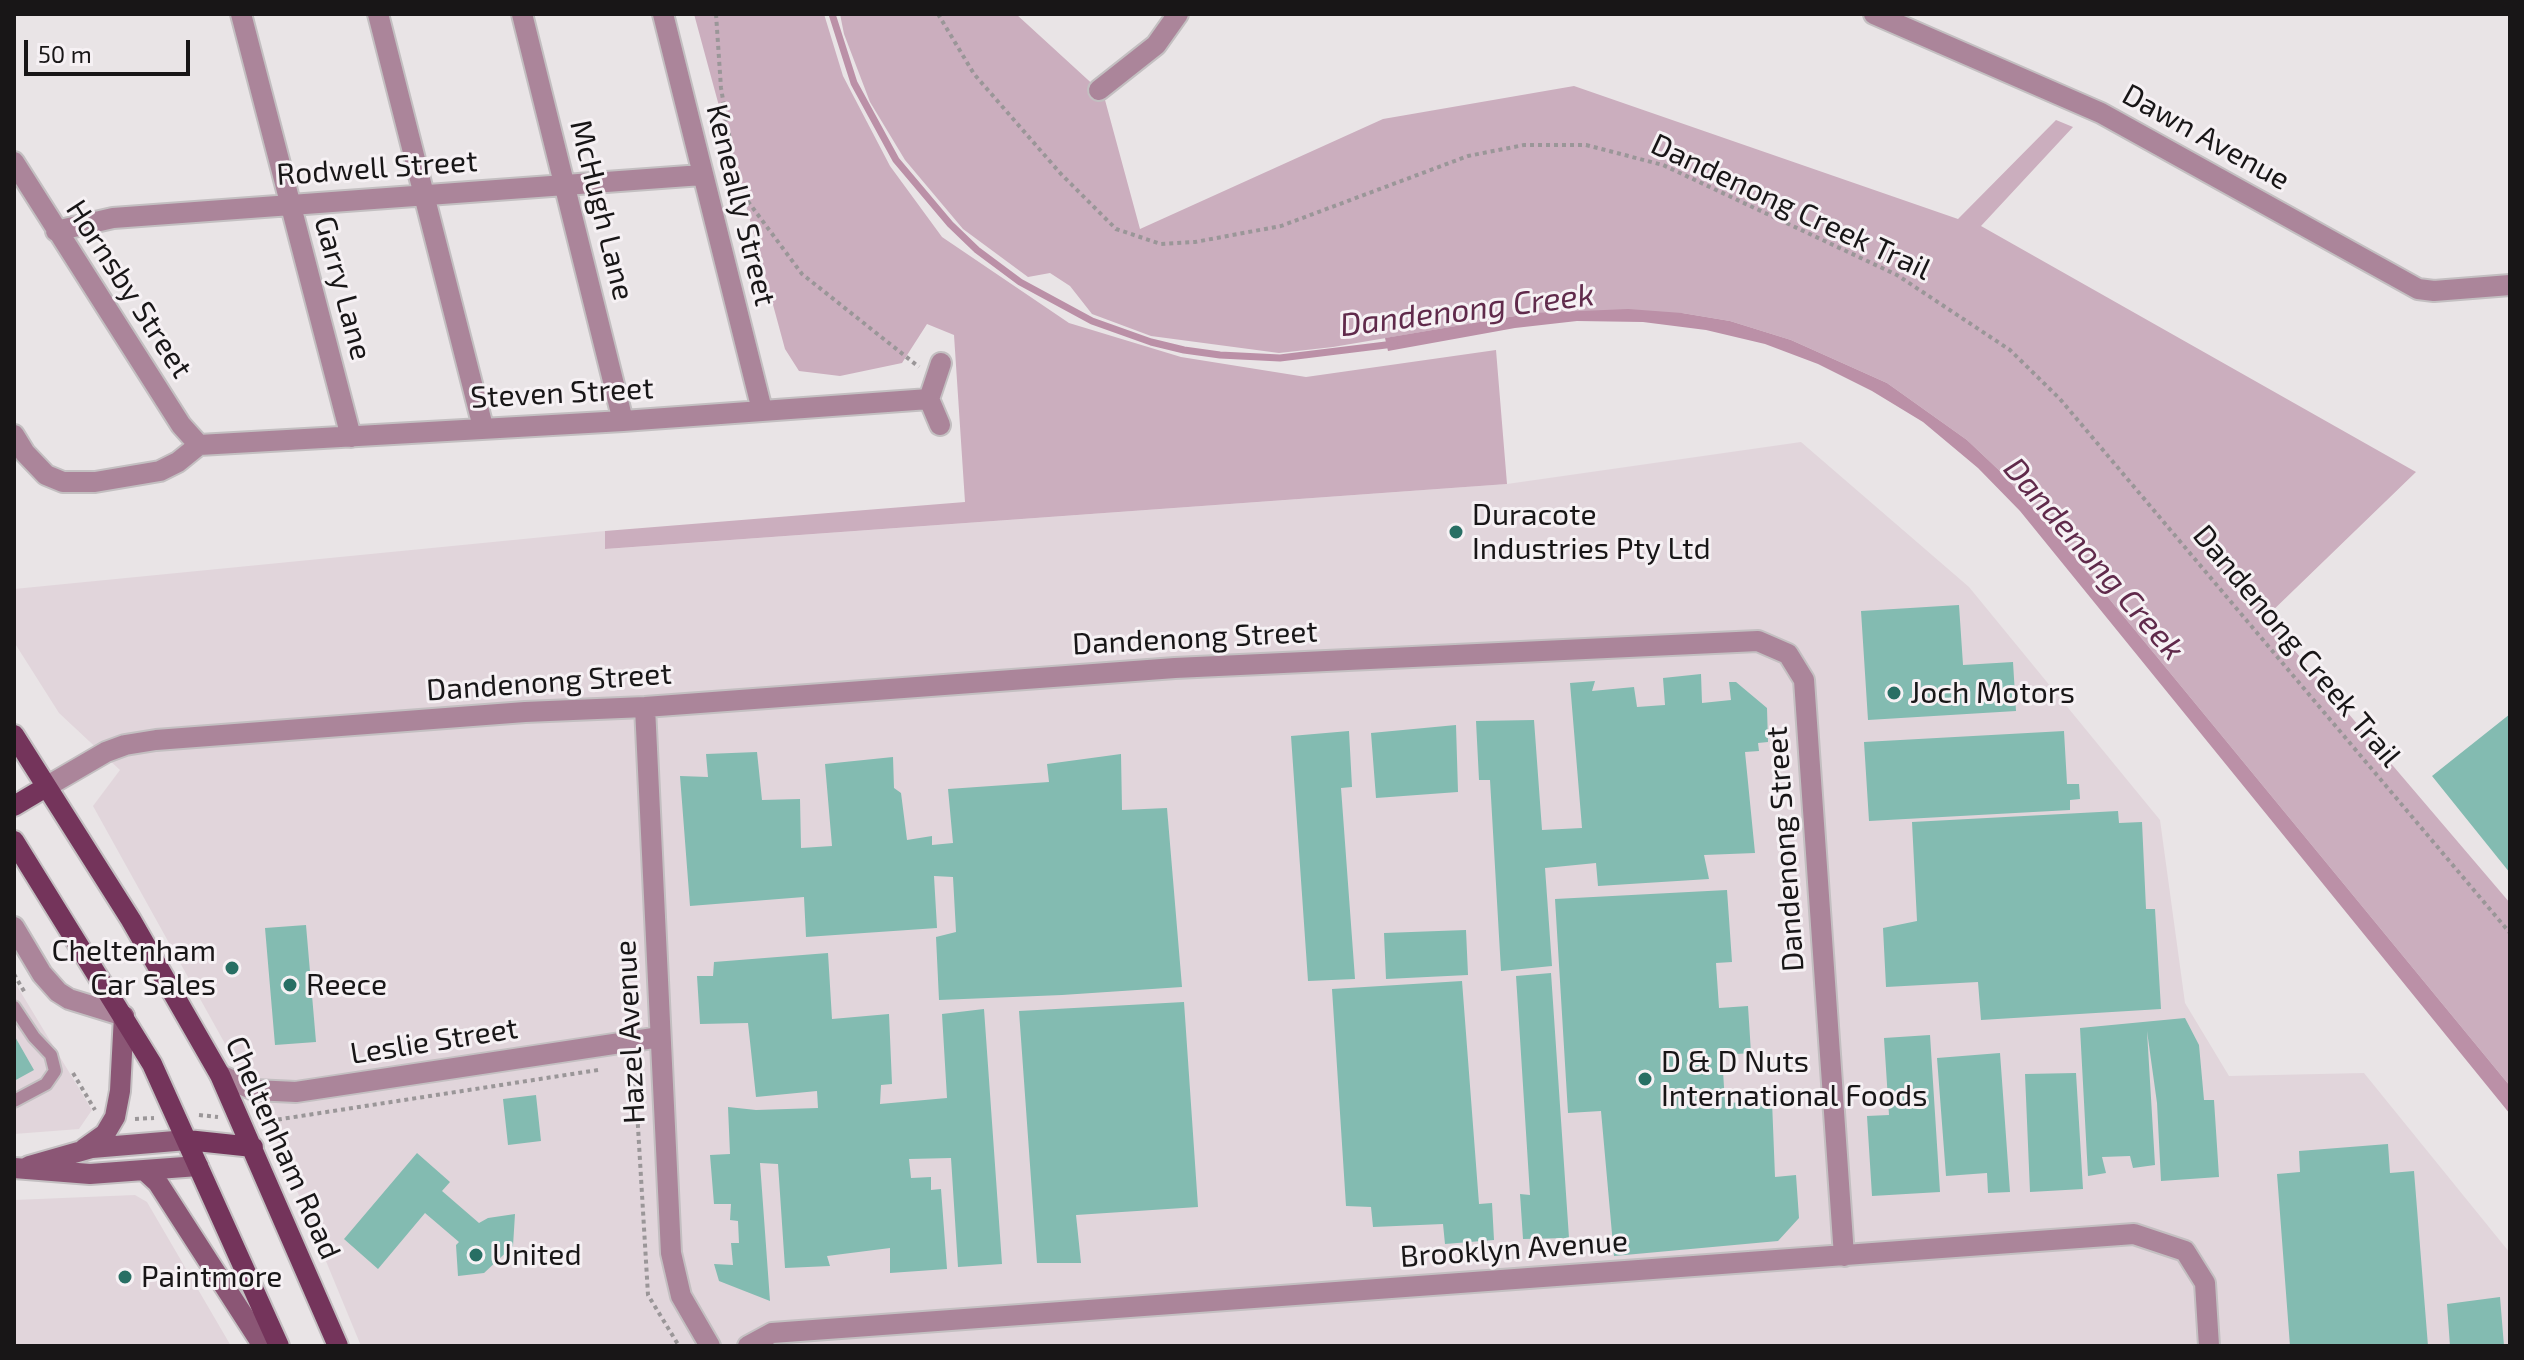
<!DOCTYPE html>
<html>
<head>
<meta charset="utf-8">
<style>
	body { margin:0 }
	#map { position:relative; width:2524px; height:1360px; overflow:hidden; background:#e9e4e6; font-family:"Exo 2",sans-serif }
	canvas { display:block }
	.frame { position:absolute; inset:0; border:16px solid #181617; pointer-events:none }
	.scale { position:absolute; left:24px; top:40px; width:166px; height:36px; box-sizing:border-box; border:4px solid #181617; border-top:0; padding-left:10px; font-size:24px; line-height:28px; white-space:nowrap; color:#181617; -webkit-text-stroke:6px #f6f1f4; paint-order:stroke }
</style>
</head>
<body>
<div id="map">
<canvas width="2524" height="1360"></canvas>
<div class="frame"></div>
<div class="scale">50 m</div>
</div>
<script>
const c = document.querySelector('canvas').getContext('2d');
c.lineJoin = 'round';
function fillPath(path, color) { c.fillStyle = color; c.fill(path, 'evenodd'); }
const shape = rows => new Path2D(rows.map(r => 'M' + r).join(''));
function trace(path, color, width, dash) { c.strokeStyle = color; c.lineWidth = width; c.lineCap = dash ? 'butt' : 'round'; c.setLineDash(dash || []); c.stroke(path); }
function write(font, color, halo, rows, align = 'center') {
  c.font = font + ' "Exo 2",sans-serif'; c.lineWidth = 6; c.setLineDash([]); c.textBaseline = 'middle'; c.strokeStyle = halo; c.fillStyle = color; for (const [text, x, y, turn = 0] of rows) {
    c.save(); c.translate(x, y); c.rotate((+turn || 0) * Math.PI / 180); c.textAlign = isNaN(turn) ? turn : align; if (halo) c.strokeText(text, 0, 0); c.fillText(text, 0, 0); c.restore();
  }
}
const built = shape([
	[1801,442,1969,587,2160,820,2185,1003,2229,1076,2364,1073,2510,1253,2510,1346,361,1346,269,1123,93,806,120,770,59,713,14,642,14,589,605,531,606,549,1507,484],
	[14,981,92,1110,79,1129,14,1134],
	[135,1195,147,1202,231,1346,14,1346,14,1200]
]);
const green = shape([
	[694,14,824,14,843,76,890,166,942,237,1069,323,1181,357,1306,377,1496,350,1507,484,605,549,605,531,965,502,954,335,927,324,902,363,840,376,799,371,785,349],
	[840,14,1016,14,1099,90,1105,100,1140,229,1383,119,1574,86,1958,219,2056,120,2073,127,1981,226,2416,472,2266,617,2510,903,2510,1086,2060,539,2003,474,1967,440,1887,383,1791,340,1730,321,1682,313,1533,313,1333,347,1279,353,1151,336,1092,314,1070,286,1050,273,1028,277,963,229,905,160,870,102,844,34]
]);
const water = shape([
	[1628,309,1682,313,1730,321,1791,340,1887,383,1967,440,2003,474,2060,539,2510,1086,2510,1114,2020,511,1978,468,1923,422,1872,391,1818,364,1765,344,1706,330,1643,322,1577,321,1515,328,1388,351,1385,338,1533,313]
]);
const stream = shape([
	[832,14,854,83,896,160,950,224,977,250,1020,282,1092,321,1151,342,1184,350,1220,355,1280,358,1394,344]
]);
const building = shape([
	[1959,605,1963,665,2013,662,2016,711,1868,720,1861,611],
	[1701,674,1702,703,1731,700,1729,682,1736,682,1767,708,1768,742,1758,743,1759,751,1745,752,1755,853,1704,855,1709,879,1598,886,1596,863,1545,868,1552,966,1501,971,1490,780,1479,780,1476,721,1534,720,1542,830,1582,828,1570,683,1595,681,1592,691,1634,687,1637,707,1665,705,1663,678],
	[2510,714,2510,873,2432,776],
	[1456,725,1458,792,1376,798,1371,733],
	[1349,731,1352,787,1341,788,1355,979,1308,981,1291,736],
	[2064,731,2067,784,2079,784,2080,799,2070,800,2070,810,1869,821,1864,742],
	[757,752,762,800,800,799,801,848,832,846,825,764,893,757,894,788,901,793,907,840,932,836,932,845,953,843,948,789,1049,782,1047,764,1121,754,1122,810,1167,808,1182,987,1062,995,939,1000,936,937,956,932,953,877,934,876,937,928,806,937,804,897,690,906,680,776,708,777,706,754],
	[2118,811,2119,823,2142,822,2146,909,2155,909,2161,1009,1981,1020,1978,982,1886,987,1883,928,1917,921,1912,822],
	[1727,890,1732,962,1716,963,1719,1008,1748,1006,1751,1053,1722,1055,1725,1103,1772,1101,1775,1177,1796,1175,1799,1218,1778,1241,1614,1256,1601,1111,1568,1113,1555,899],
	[306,925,316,1042,275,1045,265,928],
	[1466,930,1468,975,1386,979,1384,933],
	[828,953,832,1019,889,1014,892,1084,881,1085,880,1104,947,1098,942,1014,984,1009,1002,1264,958,1267,951,1158,909,1159,911,1178,931,1177,931,1190,941,1189,947,1269,890,1273,890,1248,827,1256,830,1266,785,1268,778,1164,760,1163,770,1301,719,1281,714,1264,733,1265,731,1243,739,1243,738,1221,730,1220,731,1204,714,1204,710,1155,730,1154,728,1107,756,1110,818,1108,817,1091,756,1097,748,1023,700,1024,697,976,713,976,714,962],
	[1551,973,1569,1238,1523,1239,1520,1194,1530,1195,1516,976],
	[1462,981,1479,1204,1492,1203,1494,1240,1445,1244,1443,1224,1373,1227,1371,1207,1346,1206,1332,989],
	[1184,1002,1198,1207,1076,1215,1081,1263,1037,1263,1019,1011],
	[2185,1018,2199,1045,2204,1100,2214,1100,2219,1177,2161,1181,2157,1103,2147,1031,2155,1165,2133,1168,2130,1156,2102,1157,2106,1173,2088,1176,2080,1028],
	[14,1035,34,1070,14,1081],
	[1930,1035,1940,1192,1872,1196,1867,1116,1889,1115,1884,1038],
	[2000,1053,2010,1192,1988,1193,1987,1173,1946,1176,1937,1058],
	[2076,1073,2083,1189,2030,1192,2025,1074],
	[536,1095,541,1141,508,1145,503,1099],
	[2388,1144,2390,1173,2414,1171,2428,1346,2290,1346,2277,1174,2300,1172,2299,1151],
	[417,1153,450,1182,442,1191,479,1223,488,1218,515,1214,513,1246,484,1273,458,1276,456,1245,459,1242,425,1213,378,1269,344,1239],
	[2500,1297,2504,1346,2450,1346,2447,1304]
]);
const path = shape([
	[716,14,721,88,738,188,802,274,919,367],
	[938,14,974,74,1061,174,1116,229,1161,244,1195,242,1281,226,1468,156,1524,145,1586,145,1663,165,1897,275,2010,350,2060,399,2510,933],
	[14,974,25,993],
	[634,1060,648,1295,679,1346],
	[73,1073,95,1110],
	[199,1115,218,1117],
	[135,1119,154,1118],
	[262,1122,598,1070]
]);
const lane = shape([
	[14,1007,34,1037,51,1055,55,1071,46,1084,14,1101]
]);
const street = shape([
	[241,14,351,437],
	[378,14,483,427],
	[522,14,623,421],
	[663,14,762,410],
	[1874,14,2101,113,2418,289,2434,291,2510,285],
	[1099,90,1156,45,1178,14],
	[14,162,181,425,199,445],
	[56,231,113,218,702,175],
	[940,425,929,399,941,363],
	[14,435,25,453,46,475,63,482,95,482,160,471,178,462,199,445],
	[199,445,623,421,929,399],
	[645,707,671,1253,681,1296,710,1346],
	[46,787,106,752,125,745,156,740,525,712,645,707,1175,668,1758,641,1788,654,1804,680,1844,1256],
	[14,927,42,974,58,992,69,999,124,1016],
	[220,1075,254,1090,296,1092,660,1037],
	[748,1346,772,1333,2134,1234,2185,1251,2205,1283,2209,1346]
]);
const secondary = shape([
	[84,1149,105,1134,115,1117,120,1091,124,1016],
	[29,1166,92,1148,187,1140],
	[14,1168,90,1174,198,1166],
	[146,1172,158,1183,263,1346]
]);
const primary = shape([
	[14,735,131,920,220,1075,338,1346],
	[14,806,46,787],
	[14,841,152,1064,279,1346],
	[187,1140,253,1147]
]);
const markers = [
	[1456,532,8,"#286f64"],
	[1894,693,8,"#286f64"],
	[232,968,8,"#286f64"],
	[290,985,8,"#286f64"],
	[1645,1079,8,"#286f64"],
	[476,1255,8,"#286f64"],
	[125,1277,8,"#286f64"]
];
const streetNames = [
	["Dawn Avenue",2206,137,29],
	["Rodwell Street",377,168,-4],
	["Keneally Street",741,205,76],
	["Dandenong Creek Trail",1791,207,25],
	["McHugh Lane",602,210,76],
	["Garry Lane",343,288,75],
	["Hornsby Street",129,289,57],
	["Steven Street",562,393,-3],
	["Dandenong Street",1195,638,-3],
	["Dandenong Creek Trail",2297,646,50],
	["Dandenong Street",549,682,-4],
	["Dandenong Street",1785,849,-94],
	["Hazel Avenue",630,1032,-93],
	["Leslie Street",434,1041,-9],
	["Cheltenham Road",283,1148,66],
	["Brooklyn Avenue",1514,1249,-4]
];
const poiNames = [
	["Duracote",1472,515],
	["Industries Pty Ltd",1472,549],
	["Joch Motors",1910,693],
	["Cheltenham",216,951,"right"],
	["Car Sales",216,985,"right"],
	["Reece",306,985],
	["D & D Nuts",1661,1062],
	["International Foods",1661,1096],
	["United",492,1255],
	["Paintmore",141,1277]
];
const waterNames = [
	["Dandenong Creek",1467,310,-7],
	["Dandenong Creek",2094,559,49]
];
fillPath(built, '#e1d5db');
fillPath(green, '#cbaebe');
fillPath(water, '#bb90a7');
trace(stream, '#bb90a7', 7);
fillPath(building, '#83bbb1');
trace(lane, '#c3bfc1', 16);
trace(street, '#c3bfc1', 24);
trace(secondary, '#c3bfc1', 24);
trace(primary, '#c3bfc1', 24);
trace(path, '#9a9698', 4, [4, 4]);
trace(lane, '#ab859a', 12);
trace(street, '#ab859a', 20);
trace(secondary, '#8b5675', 20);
trace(primary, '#74345b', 20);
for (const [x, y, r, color] of markers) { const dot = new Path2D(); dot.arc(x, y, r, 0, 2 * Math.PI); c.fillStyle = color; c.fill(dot); trace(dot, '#f6f1f4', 3); }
write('30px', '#181617', '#f6f1f4', streetNames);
write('30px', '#181617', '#f6f1f4', poiNames, 'left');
write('italic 32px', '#602a4b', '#f6f1f4', waterNames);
</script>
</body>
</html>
